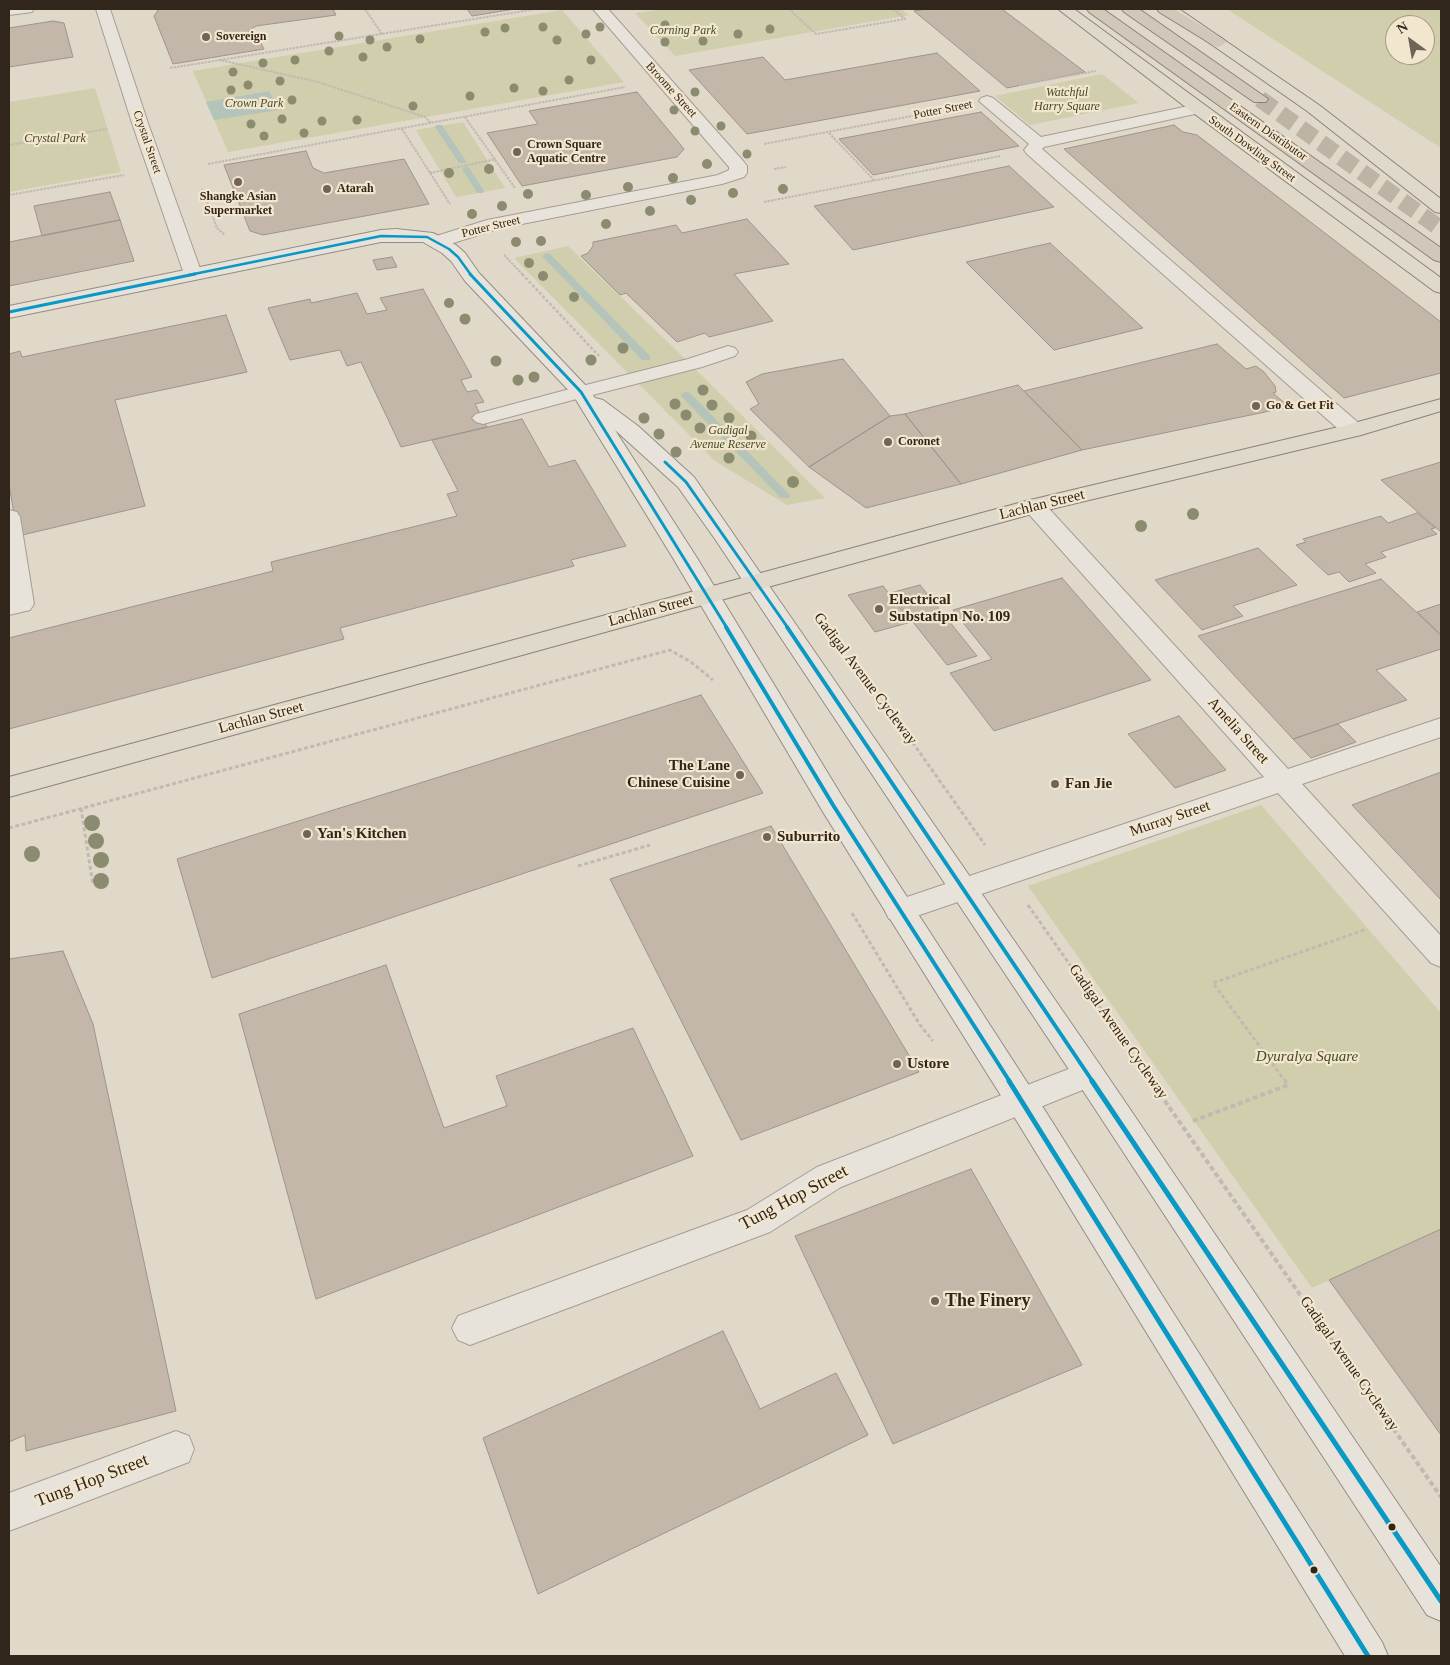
<!DOCTYPE html>
<html>
<head>
<meta charset="utf-8">
<style>
	body { margin:0 }
	#map { position:relative; width:1450px; height:1665px; overflow:hidden; background:#e0d8c9; font-family:Georgia,serif }
	canvas { display:block }
	.frame { position:absolute; inset:0; border:10px solid #31261c; pointer-events:none }
	.north { position:absolute; left:1385px; top:15px; width:50px; height:50px; box-sizing:border-box; background:#f2e6ce; border:1px solid #a59987; border-radius:50%; rotate:328deg; font-size:14px; font-weight:700; line-height:20px; text-align:center; color:#31261c }
	.north::after { content:''; display:block; margin:auto; width:18px; height:22px; background:#6e6459; clip-path:polygon(50% 0,100% 100%,50% 72%,0 100%) }
</style>
</head>
<body>
<div id="map">
<canvas width="1450" height="1665"></canvas>
<div class="frame"></div>
<div class="north">N</div>
</div>
<script>
const c = document.querySelector('canvas').getContext('2d');
c.lineJoin = 'round';
function fillPath(path, color) { c.fillStyle = color; c.fill(path, 'evenodd'); }
const shape = rows => new Path2D(rows.map(r => 'M' + r).join(''));
function trace(path, color, width, dash) { c.strokeStyle = color; c.lineWidth = width; c.lineCap = dash ? 'butt' : 'round'; c.setLineDash(dash || []); c.stroke(path); }
function write(font, color, halo, rows, align = 'center') {
  c.font = font + ' Georgia,serif'; c.lineWidth = 4.5; c.setLineDash([]); c.textBaseline = 'middle'; c.strokeStyle = halo; c.fillStyle = color; for (const [text, x, y, turn = 0] of rows) {
    c.save(); c.translate(x, y); c.rotate((+turn || 0) * Math.PI / 180); c.textAlign = isNaN(turn) ? turn : align; if (halo) c.strokeText(text, 0, 0); c.fillText(text, 0, 0); c.restore();
  }
}
const green = shape([
	[663,9,901,9,909,15,675,56,635,13],
	[1227,9,1441,9,1441,148,1293,52],
	[1395,25,1425,25,1425,55,1395,55],
	[562,10,624,82,228,152,193,71],
	[1102,74,1139,103,1030,125,995,96],
	[95,88,121,172,9,192,9,102],
	[463,122,505,188,456,197,416,130],
	[568,246,677,351,825,498,787,505,715,461,514,258],
	[1261,805,1441,1013,1441,1229,1312,1288,1028,886]
]);
const water = shape([
	[269,91,279,110,214,120,206,102]
]);
const stream = shape([
	[436,125,442,125,466,161,465,163,459,163,435,127,436,125],
	[466,166,470,169,484,191,483,193,477,193,476,191,462,169,466,166],
	[547,253,550,254,650,356,650,360,642,360,544,258,542,256,547,253],
	[686,392,690,393,789,494,791,496,789,498,781,498,682,397,681,395,682,393,686,392]
]);
const building = shape([
	[159,9,333,9,336,15,256,26,248,32,251,37,257,36,264,49,173,64,154,16,159,9],
	[467,9,515,9,472,16,467,9],
	[927,9,1002,9,1085,72,1007,88,914,11,927,9],
	[53,21,64,23,73,57,9,67,9,28,53,21],
	[937,53,980,91,747,134,689,70,763,57,785,80,937,53],
	[637,92,684,149,677,157,522,186,487,133,538,124,529,111,637,92],
	[981,112,1019,146,873,175,839,139,981,112],
	[1174,125,1183,132,1197,135,1441,322,1441,373,1344,398,1064,149,1174,125],
	[306,151,313,168,324,173,404,159,429,204,263,235,250,231,224,165,306,151],
	[1009,166,1054,207,853,250,814,206,1009,166],
	[110,192,120,220,42,236,34,206,110,192],
	[747,219,789,264,734,274,773,321,709,337,705,333,677,342,626,293,620,295,581,256,588,253,593,246,593,242,676,225,682,233,747,219],
	[120,220,134,261,9,286,9,242,120,220],
	[1050,243,1143,328,1054,350,966,262,1050,243],
	[392,257,397,267,377,270,373,260,392,257],
	[423,289,472,377,461,380,467,392,477,390,484,402,475,404,487,427,401,447,361,362,347,366,340,350,290,360,268,308,310,299,311,303,357,293,367,314,387,310,380,298,423,289],
	[226,315,247,372,115,400,145,506,18,536,9,485,9,354,20,351,22,357,226,315],
	[1217,344,1246,369,1256,366,1264,372,1275,386,1276,392,1273,393,1289,407,1082,450,1024,391,1217,344],
	[843,359,890,416,809,467,750,409,759,404,746,382,762,374,843,359],
	[1018,385,1082,450,961,484,905,414,1018,385],
	[905,414,961,484,866,508,809,467,890,416,905,414],
	[522,419,549,467,575,460,626,546,571,560,574,566,340,628,344,639,9,729,9,638,273,571,271,562,457,516,447,494,458,491,432,440,522,419],
	[1441,462,1441,532,1381,480,1441,462],
	[1417,513,1435,528,1431,529,1437,534,1381,552,1386,557,1365,564,1376,573,1349,582,1339,572,1328,575,1296,545,1306,542,1303,539,1381,516,1388,523,1417,513],
	[1258,548,1297,585,1233,606,1243,616,1202,630,1155,580,1258,548],
	[1062,578,1151,680,994,731,950,673,992,659,953,610,1062,578],
	[1381,579,1441,635,1441,649,1376,670,1407,700,1293,739,1198,636,1381,579],
	[920,585,977,656,947,665,890,593,920,585],
	[883,586,911,622,875,632,848,595,883,586],
	[1441,604,1441,635,1417,612,1441,604],
	[701,695,763,793,212,978,177,859,701,695],
	[1179,716,1226,770,1175,788,1128,734,1179,716],
	[1338,724,1356,742,1311,758,1293,739,1338,724],
	[1441,772,1441,900,1352,805,1441,772],
	[771,826,919,1072,741,1140,610,879,771,826],
	[63,951,93,1024,176,1411,26,1451,25,1435,9,1442,9,959,63,951],
	[386,965,444,1128,507,1106,496,1076,633,1028,693,1156,316,1299,239,1014,386,965],
	[971,1169,1082,1365,893,1444,795,1236,971,1169],
	[1441,1229,1441,1435,1329,1280,1441,1229],
	[723,1331,760,1409,836,1373,868,1435,538,1594,483,1438,723,1331]
]);
const highwayTunnel = shape([
	[1260,99,1441,229]
]);
const pathFar3 = shape([
	[365,9,382,34],
	[789,9,816,34,905,19,893,9],
	[220,60,536,9],
	[170,68,220,60,318,82,425,117,431,123],
	[1019,85,1096,71],
	[465,117,515,188],
	[402,129,450,204],
	[829,133,874,180],
	[764,144,954,108],
	[9,145,107,129],
	[208,164,625,87],
	[774,169,786,167],
	[430,173,496,159],
	[202,189,217,228,225,235],
	[9,195,124,175],
	[764,202,1000,156],
	[504,255,523,275]
]);
const pathFar2 = shape([
	[522,274,599,356]
]);
const pathFar1 = shape([
	[860,668,985,845],
	[81,808,93,885],
	[9,828,670,650,691,662,713,680],
	[578,866,650,845],
	[1028,905,1152,1082],
	[852,913,920,1025,933,1041],
	[1286,1082,1213,983,1367,929]
]);
const path = shape([
	[1151,1081,1441,1497],
	[1193,1121,1288,1085,1285,1081]
]);
const lane = shape([
	[987,96,993,98,1041,137,1198,104,1204,106,1206,109,1204,112,1044,147,1042,149,1361,425,1364,430,1361,435,1353,436,1345,435,1027,154,1024,150,1029,144,979,101,981,98,987,96],
	[581,386,588,388,591,392,588,396,483,424,476,422,472,418,476,414,581,386],
	[176,1431,189,1436,194,1449,189,1462,9,1531,9,1493,176,1431]
]);
const street = shape([
	[9,9,34,9,32,12,9,15,9,9],
	[96,9,110,9,148,123,202,274,200,278,193,280,186,278,184,274,132,123,96,9],
	[593,9,608,9,744,162,747,166,747,173,744,177,722,184,497,229,444,246,437,248,430,246,428,242,430,238,487,220,718,175,729,170,729,167,593,9],
	[728,346,735,348,738,352,735,356,702,367,581,398,574,396,571,392,574,388,688,359,728,346],
	[1034,499,1042,501,1288,769,1441,718,1441,737,1302,784,1441,936,1441,967,1431,963,1278,793,899,922,889,919,885,911,889,903,1264,777,1026,511,1023,506,1026,501,1034,499],
	[9,510,17,512,20,517,34,604,30,610,9,615,9,510],
	[1089,1061,1100,1065,1105,1074,1100,1083,841,1187,770,1232,470,1345,458,1340,452,1328,458,1316,747,1210,817,1167,1089,1061]
]);
const secondary = shape([
	[396,229,433,233,456,245,465,253,479,273,588,388,595,398,603,400,638,426,694,477,1100,1065,1441,1567,1441,1621,1427,1615,1078,1083,715,539,678,487,615,430,697,558,843,798,1032,1090,1382,1642,1388,1656,1345,1656,1010,1110,823,812,673,558,573,395,465,281,451,261,442,253,423,242,381,242,9,318,9,306,381,230,396,229]
]);
const primary = shape([
	[1058,9,1074,9,1441,278,1441,293,1434,291,1192,112,1058,9],
	[1163,9,1179,9,1319,105,1441,199,1441,213,1435,212,1307,111,1165,12,1163,9],
	[1441,399,1441,411,1361,435,1039,512,9,797,9,777,1026,501,1347,425,1441,399]
]);
const highway = shape([
	[1087,9,1103,9,1441,248,1441,262,1434,260,1089,12,1087,9],
	[1122,9,1139,9,1268,99,1266,102,1254,102,1124,12,1122,9],
	[1157,9,1174,9,1223,39,1226,42,1223,45,1218,47,1213,45,1159,12,1157,9]
]);
const bus1Far3 = shape([
	[189,275,381,236,427,237,449,249,458,257,471,275]
]);
const bus1Far2 = shape([
	[470,274,581,392,727,628],
	[9,312,195,274],
	[665,462,686,482,788,628]
]);
const bus1Far1 = shape([
	[726,627,833,805,1010,1082],
	[787,627,1093,1082]
]);
const bus1 = shape([
	[1009,1081,1368,1656],
	[1092,1081,1441,1601]
]);
const trees = [
	[665,25,4.5],
	[543,27,4.5],
	[600,27,4.5],
	[505,28,4.5],
	[770,29,4.5],
	[485,32,4.5],
	[586,34,4.5],
	[738,34,4.5],
	[339,36,4.5],
	[420,39,4.5],
	[370,40,4.5],
	[557,40,4.5],
	[703,41,4.5],
	[665,42,4.5],
	[387,47,4.5],
	[329,51,4.5],
	[363,57,4.5],
	[295,60,4.5],
	[591,60,4.5],
	[263,63,4.5],
	[233,72,4.5],
	[569,80,4.5],
	[280,81,4.5],
	[248,85,4.5],
	[514,88,4.5],
	[231,90,4.5],
	[543,91,4.5],
	[695,92,4.5],
	[470,96,4.5],
	[292,100,4.5],
	[413,106,4.5],
	[674,110,4.5],
	[282,119,4.5],
	[357,120,4.5],
	[322,121,4.5],
	[251,124,4.5],
	[721,126,4.5],
	[695,131,4.5],
	[304,133,4.5],
	[264,136,4.5],
	[747,154,4.5],
	[707,164,5],
	[489,169,5],
	[449,173,5],
	[673,178,5],
	[628,187,5],
	[783,189,5],
	[733,193,5],
	[528,194,5],
	[586,195,5],
	[691,200,5],
	[502,206,5],
	[650,211,5],
	[472,214,5],
	[606,224,5],
	[541,241,5],
	[516,242,5],
	[529,263,5],
	[543,276,5],
	[574,297,5],
	[449,303,5],
	[465,319,5.5],
	[623,348,5.5],
	[591,360,5.5],
	[496,361,5.5],
	[534,377,5.5],
	[518,380,5.5],
	[703,390,5.5],
	[675,404,5.5],
	[712,405,5.5],
	[686,415,5.5],
	[644,418,5.5],
	[729,418,5.5],
	[700,428,5.5],
	[659,434,5.5],
	[751,436,5.5],
	[676,452,5.5],
	[729,458,5.5],
	[793,482,6],
	[1193,514,6],
	[1141,526,6],
	[92,823,8],
	[96,841,8],
	[32,854,8],
	[101,860,8],
	[101,881,8]
];
const markers = [
	[206,37,5,"#6e6459"],
	[517,152,5,"#6e6459"],
	[238,182,5,"#6e6459"],
	[327,189,5,"#6e6459"],
	[1256,406,5,"#6e6459"],
	[888,442,5,"#6e6459"],
	[879,609,5,"#6e6459"],
	[740,775,5,"#6e6459"],
	[1055,784,5,"#6e6459"],
	[307,834,5,"#6e6459"],
	[767,837,5,"#6e6459"],
	[897,1064,5,"#6e6459"],
	[935,1301,5,"#6e6459"],
	[1392,1527,4.5,"#31261c"],
	[1314,1570,4.5,"#31261c"]
];
const farParknames = [
	["Corning Park",683,31],
	["Watchful",1067,93],
	["Harry Square",1067,107],
	["Crown Park",254,104],
	["Crystal Park",55,139],
	["Gadigal",728,431],
	["Avenue Reserve",728,445]
];
const farPoinames = [
	["Sovereign",216,37],
	["Crown Square",527,145],
	["Aquatic Centre",527,159],
	["Atarah",337,189],
	["Shangke Asian",238,197,"center"],
	["Supermarket",238,211,"center"],
	["Go & Get Fit",1266,406],
	["Coronet",898,442]
];
const farStreetnames = [
	["Broome Street",671,90,48],
	["Potter Street",943,110,-11],
	["Eastern Distributor",1268,132,35],
	["Crystal Street",147,142,71],
	["South Dowling Street",1252,149,36],
	["Potter Street",491,227,-14]
];
const streetNames = [
	["Lachlan Street",1042,505,-14],
	["Lachlan Street",651,611,-15],
	["Gadigal Avenue Cycleway",865,679,53],
	["Lachlan Street",261,718,-15],
	["Amelia Street",1238,731,48],
	["Murray Street",1170,819,-19],
	["Gadigal Avenue Cycleway",1118,1032,55],
	["Gadigal Avenue Cycleway",1349,1364,55]
];
const poiNames = [
	["Electrical",889,600],
	["Substatipn No. 109",889,617],
	["The Lane",730,766,"right"],
	["Chinese Cuisine",730,783,"right"],
	["Fan Jie",1065,784],
	["Yan's Kitchen",317,834],
	["Suburrito",777,837],
	["Ustore",907,1064]
];
const parkNames = [
	["Dyuralya Square",1307,1057]
];
const nearStreetnames = [
	["Tung Hop Street",794,1198,-28],
	["Tung Hop Street",92,1481,-21]
];
const nearPoinames = [
	["The Finery",945,1301]
];
fillPath(green, '#d0ceac');
fillPath(water, '#b5c4ba');
fillPath(stream, '#b5c4ba');
fillPath(building, '#c3b7aa');
trace(building, '#9f9489', 1);
trace(highwayTunnel, '#bdb4a6', 17, [17, 8]);
trace(lane, '#a59d93', 2);
trace(street, '#a59d93', 2);
trace(secondary, '#948d83', 2);
trace(primary, '#8a8379', 2);
trace(highway, '#8a8379', 2);
trace(pathFar3, '#c1bab2', 2, [2.5, 1]);
trace(pathFar2, '#c1bab2', 2.5, [3, 2]);
trace(pathFar1, '#c1bab2', 3, [4, 2.5]);
trace(path, '#c1bab2', 4, [5, 3]);
fillPath(lane, '#e8e3da');
fillPath(street, '#e8e3da');
fillPath(secondary, '#e8e3da');
fillPath(primary, '#dfd9cc');
fillPath(highway, '#d2c8ba');
trace(bus1Far3, '#0a98c5', 2.5);
trace(bus1Far2, '#0a98c5', 3);
trace(bus1Far1, '#0a98c5', 4);
trace(bus1, '#0a98c5', 5);
c.fillStyle = '#8a8b6f';
for (const [x, y, r] of trees) { c.beginPath(); c.arc(x, y, r, 0, 2 * Math.PI); c.fill(); }
for (const [x, y, r, color] of markers) { const dot = new Path2D(); dot.arc(x, y, r, 0, 2 * Math.PI); c.fillStyle = color; c.fill(dot); trace(dot, '#f2e6ce', 2); }
write('italic 12px', '#434c25', '#f2e6ce', farParknames);
write('bold 12px', '#31261c', '#f2e6ce', farPoinames, 'left');
write('12px', '#31261c', '#f2e6ce', farStreetnames);
write('15px', '#31261c', '#f2e6ce', streetNames);
write('bold 15px', '#31261c', '#f2e6ce', poiNames, 'left');
write('italic 15px', '#434c25', '#f2e6ce', parkNames);
write('18px', '#31261c', '#f2e6ce', nearStreetnames);
write('bold 18px', '#31261c', '#f2e6ce', nearPoinames, 'left');
</script>
</body>
</html>
